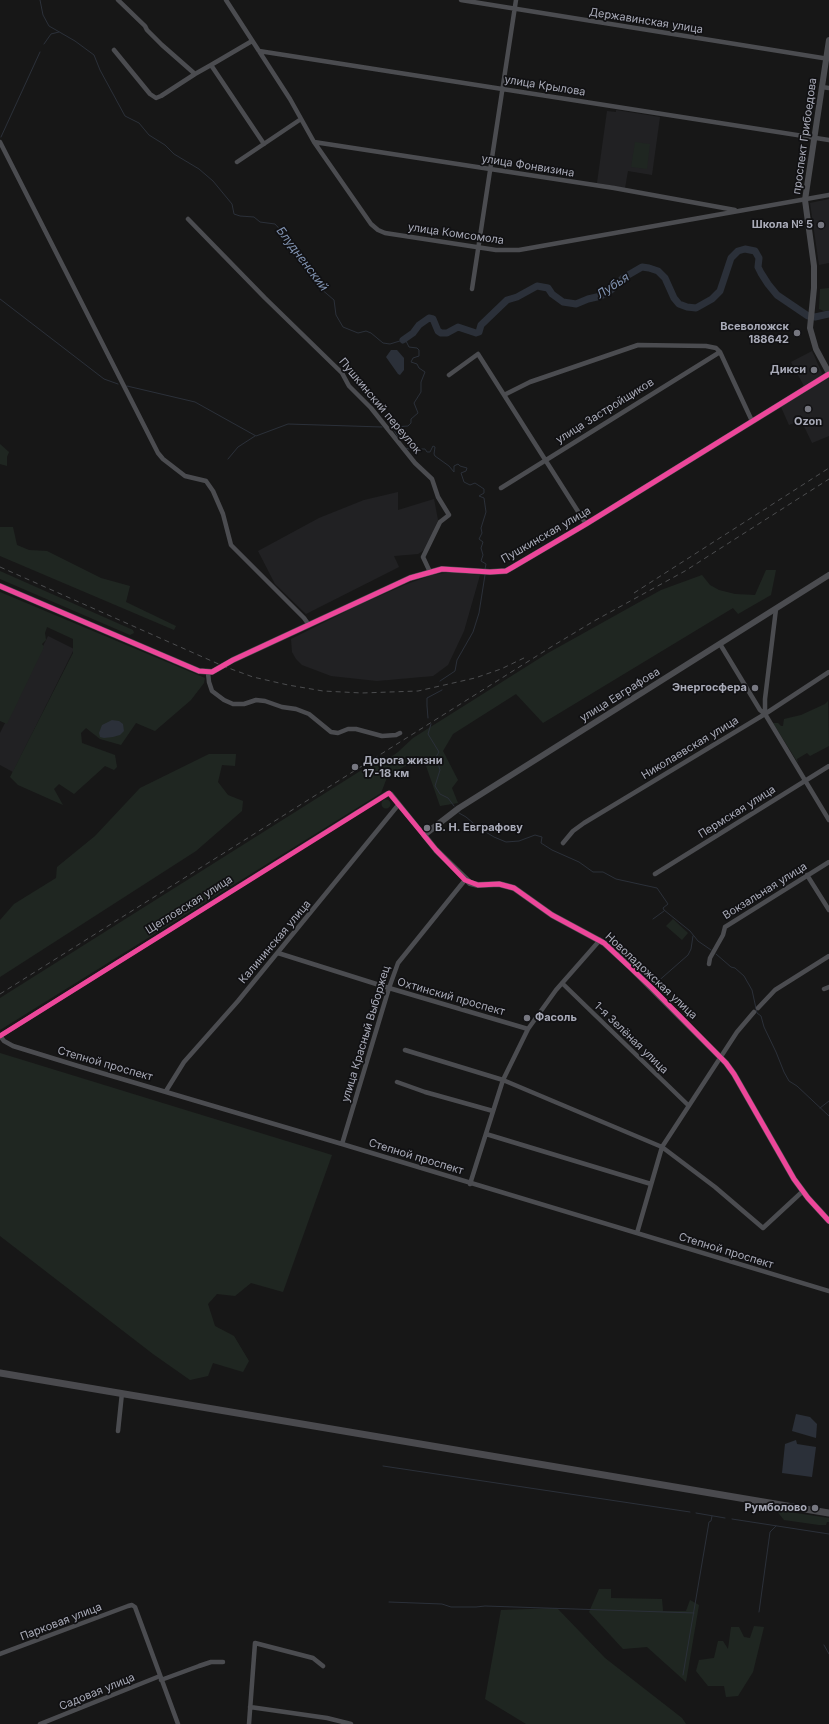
<!DOCTYPE html>
<html>
<head>
<meta charset="utf-8">
<style>
	body { margin:0 }
	canvas { display:block; background:#171717 }
</style>
</head>
<body>
<canvas width="829" height="1724"></canvas>
<script>
const c = document.querySelector('canvas').getContext('2d');
c.lineJoin = 'round';
function fillPath(path, color) { c.fillStyle = color; c.fill(path, 'evenodd'); }
const shape = rows => new Path2D(rows.map(r => 'M' + r).join(''));
function trace(path, color, width, dash) { c.strokeStyle = color; c.lineWidth = width; c.lineCap = dash ? 'butt' : 'round'; c.setLineDash(dash || []); c.stroke(path); }
function write(font, color, halo, rows, align = 'center') {
  c.font = font + ' Inter,sans-serif'; c.lineWidth = 3.5; c.setLineDash([]); c.textBaseline = 'middle'; c.strokeStyle = halo; c.fillStyle = color; for (const [text, x, y, turn = 0] of rows) {
    c.save(); c.translate(x, y); c.rotate((+turn || 0) * Math.PI / 180); c.textAlign = isNaN(turn) ? turn : align; if (halo) c.strokeText(text, 0, 0); c.fillText(text, 0, 0); c.restore();
  }
}
const built = shape([
	[616,110,660,117,652,175,628,171,625,188,597,183,607,111,616,112],
	[829,199,829,263,819,265,810,203],
	[812,351,822,373,821,376,804,386,791,362],
	[829,378,829,436,812,443,801,420,789,425,781,407],
	[398,492,398,510,434,499,438,520,426,549,418,554,394,556,399,567,306,614,275,584,258,551,319,518,364,500],
	[452,572,480,575,464,631,448,665,433,676,377,681,331,676,302,665,296,659,292,652,291,639,359,605,407,584,432,575],
	[48,636,74,649,13,772,0,765,0,733]
]);
const green = shape([
	[635,142,650,144,647,169,631,167],
	[829,288,829,310,824,311,819,309,820,289],
	[0,444,9,452,7,457,7,466,0,464],
	[0,527,13,527,17,545,29,550,47,551,101,578,130,586,126,602,176,626,174,630,0,556],
	[766,570,776,570,771,595,738,614,733,608,543,723,516,694,453,734,443,751,458,780,452,788,458,803,440,806,423,757,388,775,381,793,0,1030,0,998,365,768,380,765,398,752,413,738,548,653,661,590,702,575,710,585,719,590,735,594,755,595],
	[0,571,133,630,134,633,130,635,0,579],
	[0,592,205,678,204,683,191,700,155,731,136,723,121,745,100,739,86,728,81,733,82,743,115,755,117,767,114,770,105,766,74,794,59,784,54,789,63,805,18,785,10,777,73,653,73,639,47,627,45,633,46,640,42,644,44,647,7,724,0,721],
	[828,701,829,746,810,756,807,753,797,759,798,763,773,723,778,723,781,726,783,726,784,719,801,715,825,704],
	[209,754,236,754,235,766,222,765,218,782,228,795,243,801,242,811,196,851,0,977,0,920,14,904,56,878,57,867,95,836,140,788],
	'381.5 804a4.5 4.5 0 1 1 9 0a4.5 4.5 0 1 1-9 0Z',
	[673,919,688,933,682,940,666,926],
	[0,1053,332,1155,283,1292,251,1283,235,1296,217,1294,208,1304,215,1326,234,1336,249,1361,243,1372,213,1363,208,1376,190,1380,153,1354,0,1236],
	[776,1510,829,1518,829,1522,827,1522,826,1525,819,1525,784,1520],
	[599,1589,611,1589,611,1598,662,1599,663,1611,686,1611,690,1600,699,1605,686,1682,647,1647,623,1649,589,1612],
	[557,1608,605,1658,682,1718,686,1724,526,1724,485,1699,501,1610],
	[754,1626,764,1627,753,1672,738,1696,726,1697,724,1686,708,1686,696,1671,699,1660,714,1658,718,1641,723,1641,728,1649,731,1627,739,1627,744,1637,750,1638]
]);
const water = shape([
	[829,312,829,316,815,320,816,314],
	[391,350,397,350,404,358,404,370,400,375,398,374,386,357],
	[112,720,119,721,123,724,124,731,120,735,113,737,104,738,100,737,99,733,102,725],
	[796,1414,810,1417,817,1424,816,1438,792,1431],
	[796,1440,797,1444,816,1447,812,1477,782,1473,785,1444]
]);
const stream = shape([
	[40,0,43,15,49,26,75,41,94,55,100,70,125,116,139,123,149,135,165,145,174,154,199,169,213,181,232,204,234,214,240,216,254,217,260,222,275,224,288,238,312,272,320,288,334,300,336,315,343,327,358,333,366,331,371,333,383,343,390,344,403,340,406,341,409,347,417,348,419,350,419,356,413,358,411,362,417,364,419,368,425,372,421,382,421,392,414,403,418,413,411,419,411,423,408,426,395,427,394,430,399,439],
	[44,44,51,34,59,32],
	[1,137,40,52],
	[0,299,104,379,118,384],
	[127,386,195,402,256,436,288,424,382,427],
	[405,448,409,449,417,445,418,449,425,449,427,452,430,452,433,446,435,447,434,454,435,456,449,466,454,472,454,466,458,464,460,466,467,468,466,471,461,473,464,482,470,485,475,483,484,489,484,493,479,496,484,498,486,512,481,528,482,533,479,539,483,542,481,548,483,555,481,561,486,564,485,569],
	[228,459,238,447,255,436],
	[440,681,455,671,457,660,473,632,479,613,485,575],
	[428,718,427,706,427,698,442,690],
	[431,724,428,734,439,752,436,757,440,770,435,786,440,794,448,798,454,806],
	[459,813,466,817,479,828,494,837,506,842,519,841,535,835,542,837,541,843,552,850,579,862,593,872,603,872,616,879,657,888,668,904,663,908,664,910,690,931,698,941,711,950],
	[653,919,664,911],
	[716,954,731,967,735,968,744,976,752,990,757,1013,761,1016,764,1027,776,1052,784,1072,789,1081,797,1086,829,1116],
	[655,984,688,955,691,949,693,936],
	[820,1108,829,1101],
	[383,1466,690,1512],
	[696,1513,725,1518],
	[732,1519,829,1534],
	[389,1602,442,1604,451,1607,476,1607,485,1606,694,1613],
	[759,1612,770,1532,776,1526],
	[824,1645,829,1654],
	[683,1675,709,1522,711,1521,712,1516]
]);
const river = shape([
	[403,340,413,333,419,325,429,318,433,319,438,331,441,333,447,333,458,327,476,333,479,332,481,325,507,300,517,297,537,286,548,288,552,294,563,302,576,304,588,299,601,296,611,290,623,278,642,267,649,268,658,271,665,278,674,298,679,304,687,307,696,308,712,299,720,291,731,258,738,251,745,249,755,251,759,258,758,267,761,273,768,284,777,295,808,316,815,317,829,314]
]);
const minor = shape([
	[118,0,145,26,147,30,162,45,195,74,211,65,264,144],
	[226,0,290,99,314,142,371,224,378,230,385,233,496,250,519,250,829,195],
	[461,0,829,59],
	[114,50,150,94,156,98,161,96,195,74],
	[259,51,829,140],
	[211,65,252,41],
	[822,87,829,88],
	[0,142,158,453,163,459,185,476,206,481,213,491,223,514,231,545,304,618,309,625],
	[314,142,614,188,735,210],
	[237,162,301,119],
	[188,219,265,298,342,373,349,386,371,408,415,463,432,479,438,497,449,515,440,522,423,557,430,572],
	[472,289,516,0],
	[449,375,478,354,586,524],
	[504,395,530,382,638,345,706,346,716,348,720,352,752,421],
	[501,488,720,352],
	[720,644,760,710,765,714,829,820],
	[208,673,209,682,212,691,224,700,233,704,244,704,256,700,265,701,282,707,296,709,309,714,331,732,338,733,348,729,356,729,382,736,396,735,400,733],
	[765,714,765,699,776,609],
	[563,843,573,831,584,823,765,714,829,672],
	[655,874,829,766],
	[807,875,829,910],
	[278,953,389,988,528,1029],
	[709,964,710,958,723,935,725,927,829,862],
	[562,983,688,1105],
	[824,989,829,987],
	[758,1008,775,990,829,956],
	[0,1036,4,1041,13,1046,78,1066,342,1144,829,1291],
	[0,1036,388,793,391,794,424,835],
	[405,1050,503,1080,662,1147,715,1187,763,1228,803,1191],
	[397,1082,425,1092,493,1111],
	[166,1091,184,1062,238,1001,399,804],
	[486,1134,651,1184],
	[342,1144,389,988,398,963,465,880],
	[470,1184,503,1080,528,1029,556,990,600,940],
	[637,1233,662,1147,737,1032,754,1012],
	[118,1431,122,1393],
	[0,1654,128,1606,132,1605,135,1607,178,1724],
	[161,1680,199,1666,211,1662,223,1662],
	[250,1707,327,1718,351,1724],
	[40,1724,160,1676],
	[249,1724,255,1643,313,1658,323,1666]
]);
const tertiary = shape([
	[829,40,805,200,814,266,814,288,810,328,816,349,829,373],
	[829,575,459,808,424,835,436,850,470,883,478,885,499,884,514,888,552,915,604,943,629,966,726,1063,734,1074,794,1179,808,1198,829,1221],
	[0,586,199,671,212,672,233,660,410,578,442,569,490,572,506,571,513,567,586,524,829,374]
]);
const secondary = shape([
	[0,1373,829,1513]
]);
const rail = shape([
	[0,567,223,666,253,677,288,685,323,691,362,693,418,691,475,678,501,669,526,657],
	[634,593,829,468],
	[0,994,551,647,594,621,685,571,829,479]
]);
const cycleway = shape([
	[0,586,199,671,212,672,233,660,410,578,442,569,490,572,506,571,513,567,586,524,829,374],
	[0,1036,389,793,436,850,465,880,478,885,499,884,514,888,552,915,604,943,652,988,726,1063,734,1074,794,1179,808,1198,829,1221]
]);
const markers = [
	[821,225,4,"#767780"],
	[797,333,4,"#767780"],
	[814,370,4,"#767780"],
	[808,409,4,"#767780"],
	[755,688,4,"#767780"],
	[355,767,4,"#767780"],
	[427,828,4,"#767780"],
	[527,1018,4,"#767780"],
	[815,1508,4,"#767780"]
];
const streetNames = [
	["Державинская улица",646,21,9],
	["улица Крылова",545,86,9],
	["проспект Грибоедова",805,136,-82],
	["улица Фонвизина",528,166,9],
	["улица Комсомола",456,234,8],
	["Пушкинский переулок",380,406,50],
	["улица Застройщиков",605,411,-32],
	["Пушкинская улица",546,535,-30],
	["улица Евграфова",620,695,-32],
	["Николаевская улица",690,748,-31],
	["Пермская улица",737,812,-32],
	["Вокзальная улица",765,891,-32],
	["Щегловская улица",189,905,-32],
	["Калининская улица",275,942,-50],
	["Новоладожская улица",651,976,43],
	["Охтинский проспект",451,997,16],
	["улица Красный Выборжец",366,1034,-73],
	["1-я Зелёная улица",631,1038,44],
	["Степной проспект",105,1064,16],
	["Степной проспект",416,1157,17],
	["Степной проспект",726,1251,17],
	["Парковая улица",61,1622,-21],
	["Садовая улица",97,1692,-22]
];
const poiNames = [
	["Школа № 5",813,225],
	["Всеволожск",789,327],
	["188642",789,340],
	["Дикси",806,370],
	["Ozon",808,422,"center"],
	["Энергосфера",747,688],
	["Дорога жизни",363,761,"left"],
	["17-18 км",363,774,"left"],
	["В. Н. Евграфову",435,828,"left"],
	["Фасоль",535,1018,"left"],
	["Румболово",807,1508]
];
const waterNames = [
	["Блудненский",302,259,53],
	["Лубья",613,286,-33]
];
fillPath(built, '#212123');
fillPath(green, '#1f2621');
fillPath(water, '#2b3039');
trace(stream, '#2b3039', 1);
trace(river, '#2b3039', 7);
trace(minor, '#4b4c50', 4.5);
trace(tertiary, '#4b4c50', 6);
trace(secondary, '#4a4a4e', 7);
trace(rail, '#4c4d4f', 1, [5, 4]);
trace(cycleway, '#ed469a', 5);
for (const [x, y, r, color] of markers) { const dot = new Path2D(); dot.arc(x, y, r, 0, 2 * Math.PI); c.fillStyle = color; c.fill(dot); trace(dot, '#111113', 1.5); }
write('11px', '#a9abb8', '#111113', streetNames);
write('bold 11px', '#a9abb8', '#111113', poiNames, 'right');
write('italic 12px', '#8193b1', '#111113', waterNames);
</script>
</body>
</html>
